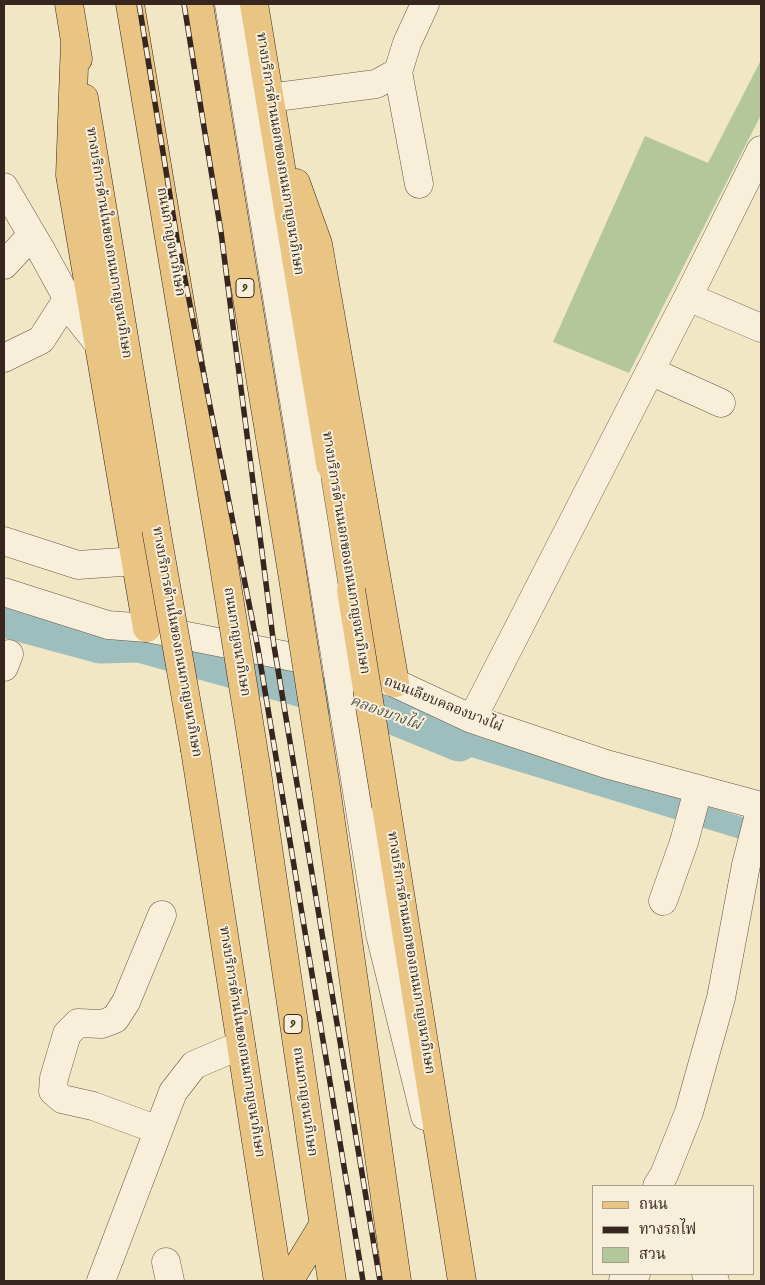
<!DOCTYPE html>
<html>
<head>
<meta charset="utf-8">
<style>
	body { margin:0 }
	#map { position:relative; width:765px; height:1285px; overflow:hidden; background:#f2e7c5; font-family:"IM FELL English","Noto Serif Thai",serif }
	canvas { display:block }
	.frame { position:absolute; inset:0; border:5px solid #36261f; pointer-events:none }
	.legend { position:absolute; left:592px; top:1185px; width:162px; height:90px; box-sizing:border-box; background:#f7efd9; border:1px solid #aa9f8f; margin:0; padding:6px 9px; list-style:none; font-size:15px; color:#36261f }
	.legend li { display:flex; align-items:center; gap:10px; height:25px }
	.legend b { width:25px; border:1px solid #aa9f8f }
</style>
</head>
<body>
<div id="map">
<canvas width="765" height="1285"></canvas>
<div class="frame"></div>
<ul class="legend">
<li><b style="height:6px;background:#e9c482"></b>ถนน</li>
<li><b style="height:6px;background:#36261f"></b>ทางรถไฟ</li>
<li><b style="height:14px;background:#b3c79a"></b>สวน</li>
</ul>
</div>
<script>
const c = document.querySelector('canvas').getContext('2d');
c.lineJoin = 'round';
function fillPath(path, color) { c.fillStyle = color; c.fill(path, 'evenodd'); }
const shape = rows => new Path2D(rows.map(r => 'M' + r).join(''));
function trace(path, color, width, dash) { c.strokeStyle = color; c.lineWidth = width; c.lineCap = dash ? 'butt' : 'round'; c.setLineDash(dash || []); c.stroke(path); }
function write(font, color, halo, rows, align = 'center') {
  c.font = font + ' "IM FELL English","Noto Serif Thai",serif'; c.lineWidth = 4; c.setLineDash([]); c.textBaseline = 'middle'; c.strokeStyle = halo; c.fillStyle = color; for (const [text, x, y, turn = 0] of rows) {
    c.save(); c.translate(x, y); c.rotate((+turn || 0) * Math.PI / 180); c.textAlign = isNaN(turn) ? turn : align; if (halo) c.strokeText(text, 0, 0); c.fillText(text, 0, 0); c.restore();
  }
}
const green = shape([
	[761,60,761,115,629,373,553,342,645,136,708,163]
]);
const canal = shape([
	[459,742,761,834]
]);
const river = shape([
	[4,618,100,644,139,643,376,708,459,742]
]);
const minor = shape([
	[229,4,307,480],
	[398,72,419,184],
	[269,98,376,84,398,72,407,43,425,4],
	[4,187,41,250,78,318,98,343],
	[4,265,32,235],
	[688,297,761,328],
	[4,358,41,340,68,298],
	[650,371,721,403],
	[4,541,78,565,136,561],
	[4,592,108,625,147,628,328,664],
	[4,667,9,654],
	[372,676,395,683,472,719,606,764,761,806],
	[340,686,380,934,425,1116],
	[472,719,688,297,761,150],
	[663,901,684,842,698,790],
	[158,1130,93,1106,62,1099,53,1091,54,1078,67,1034,78,1023,102,1024,115,1019,126,1002,162,915],
	[657,1186,664,1175,689,1112,721,998,746,865,761,807],
	[166,1262,170,1281],
	[706,1274,715,1281],
	[101,1281,173,1092,194,1065,241,1045],
	[623,1281,636,1274]
]);
const major = shape([
	[69,4,78,59],
	[254,4,351,590],
	[75,41,70,175,147,628],
	[84,98,156,529],
	[296,183,318,244,395,683],
	[195,750,278,1281],
	[386,806,462,1281]
]);
const highway = shape([
	[130,4,221,548],
	[199,4,292,572],
	[256,766,332,1281],
	[326,788,397,1281],
	[289,1281,322,1227]
]);
const rail = shape([
	[139,4,177,239,258,649,363,1281],
	[184,4,221,232,274,646,380,1281]
]);
const minorBridge = shape([
	[307,480,340,686]
]);
const majorBridge = shape([
	[156,529,195,750],
	[351,590,386,806]
]);
const highwayBridge = shape([
	[221,548,256,766],
	[292,572,326,788]
]);
const shields = [
	[245,288,18],
	[293,1024,18]
];
const shieldNames = [
	["9",245,288],
	["9",293,1024]
];
const streetNames = [
	["ทางบริการด้านนอกของถนนกาญจนาภิเษก",279,154,81],
	["ถนนกาญจนาภิเษก",170,242,80],
	["ทางบริการด้านในของถนนกาญจนาภิเษก",108,243,81],
	["ทางบริการด้านนอกของถนนกาญจนาภิเษก",345,553,81],
	["ทางบริการด้านในของถนนกาญจนาภิเษก",176,642,80],
	["ถนนกาญจนาภิเษก",236,642,81],
	["ถนนเลียบคลองบางไผ่",443,705,22],
	["ทางบริการด้านนอกของถนนกาญจนาภิเษก",410,953,81],
	["ทางบริการด้านในของถนนกาญจนาภิเษก",241,1042,81],
	["ถนนกาญจนาภิเษก",304,1102,82]
];
const waterNames = [
	["คลองบางไผ่",385,714,20]
];
fillPath(green, '#b3c79a');
trace(canal, '#9ebebd', 22);
trace(river, '#9ebebd', 39);
trace(minor, '#655648', 29);
trace(major, '#36261f', 29);
trace(highway, '#36261f', 29);
trace(minor, '#f7efd9', 28);
trace(major, '#e9c482', 28);
trace(highway, '#e9c482', 28);
trace(rail, '#36261f', 5.5);
trace(rail, '#f7efd9', 4, [11]);
trace(minorBridge, '#655648', 29, []);
trace(majorBridge, '#36261f', 29, []);
trace(highwayBridge, '#36261f', 29, []);
trace(minorBridge, '#f7efd9', 28);
trace(majorBridge, '#e9c482', 28);
trace(highwayBridge, '#e9c482', 28);
for (const [x, y, w] of shields) { const box = new Path2D(); box.roundRect(x - w / 2, y - 9.5, w, 19, 4); c.fillStyle = '#f7efd9'; c.fill(box); trace(box, '#36261f', 1); }
write('bold 12px', '#36261f', null, shieldNames);
write('14px', '#36261f', '#f7efd9', streetNames);
write('italic 15px', '#55544e', '#f7efd9', waterNames);
</script>
</body>
</html>
